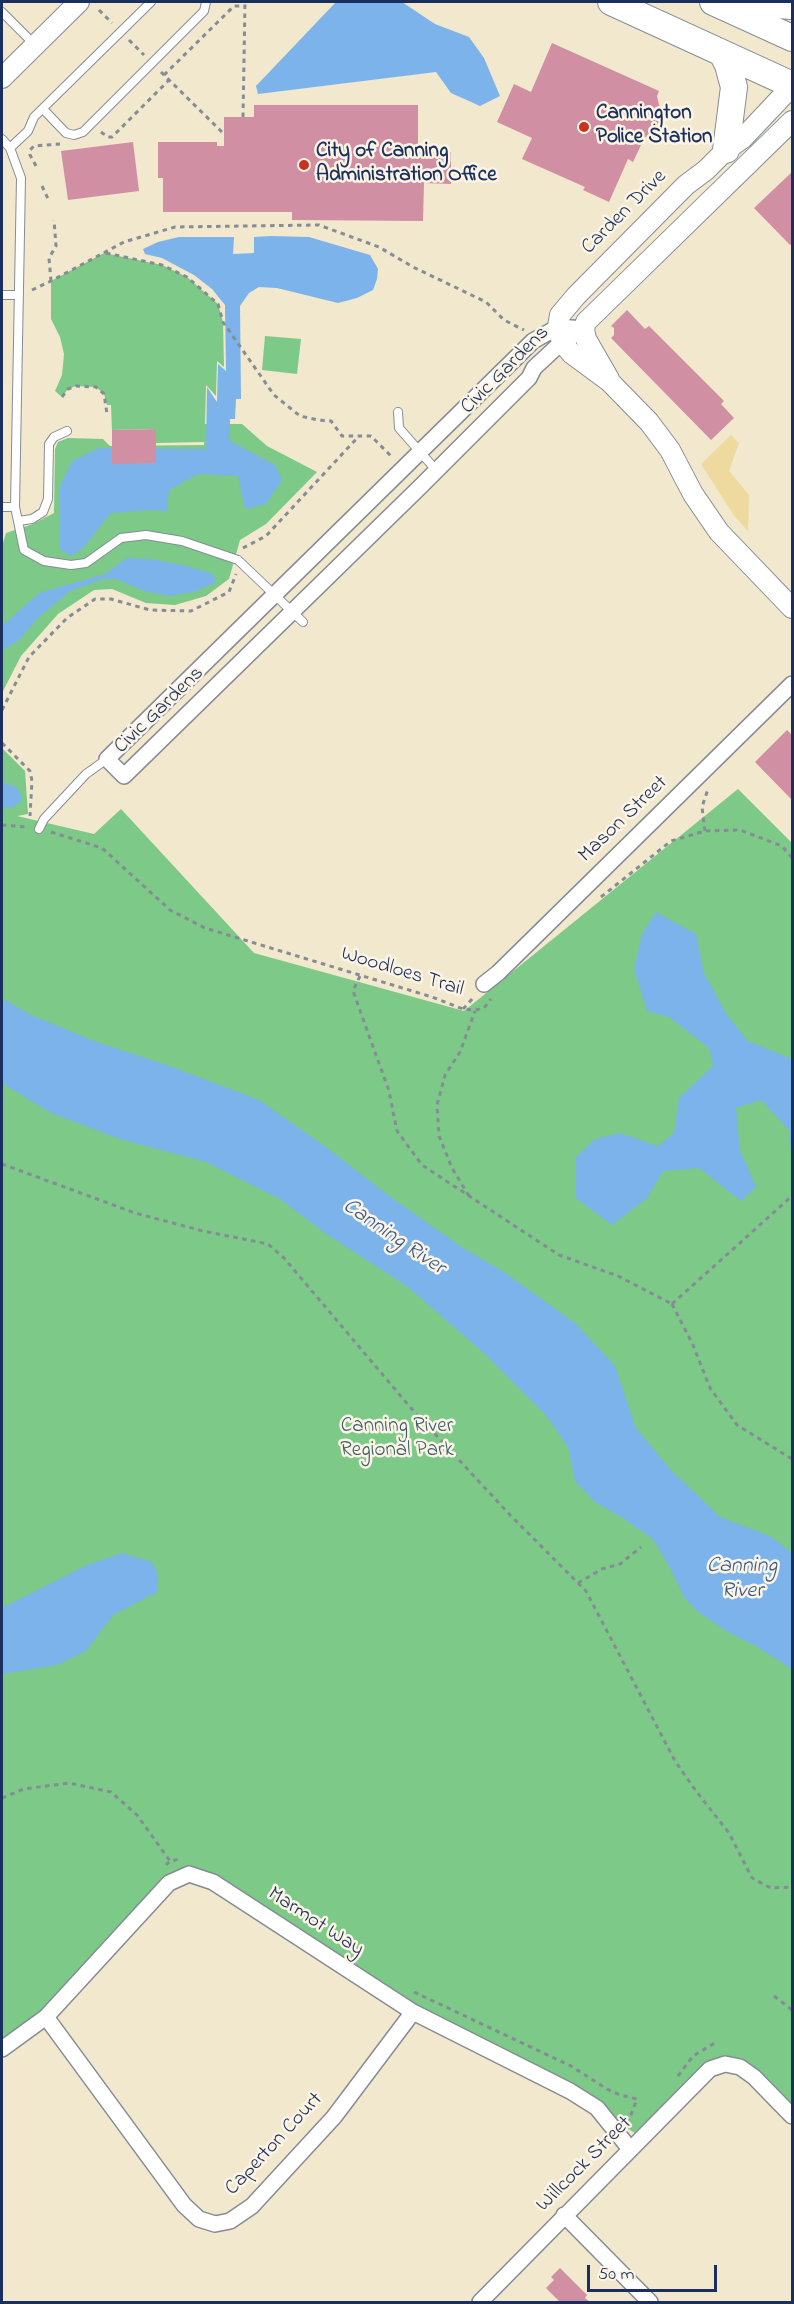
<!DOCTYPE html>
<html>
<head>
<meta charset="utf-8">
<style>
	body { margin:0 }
	#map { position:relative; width:794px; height:2304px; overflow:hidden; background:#f1e8cd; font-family:"Indie Flower",sans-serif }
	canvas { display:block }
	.frame { position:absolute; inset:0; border:3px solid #1b2f5e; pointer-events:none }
	.scale { position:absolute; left:587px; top:2265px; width:130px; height:27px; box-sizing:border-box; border:3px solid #1b2f5e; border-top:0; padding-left:8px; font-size:18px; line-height:21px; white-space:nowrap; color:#1b2f5e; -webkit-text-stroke:4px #fcf5e5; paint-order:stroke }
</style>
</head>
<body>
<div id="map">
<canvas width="794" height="2304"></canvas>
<div class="frame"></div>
<div class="scale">50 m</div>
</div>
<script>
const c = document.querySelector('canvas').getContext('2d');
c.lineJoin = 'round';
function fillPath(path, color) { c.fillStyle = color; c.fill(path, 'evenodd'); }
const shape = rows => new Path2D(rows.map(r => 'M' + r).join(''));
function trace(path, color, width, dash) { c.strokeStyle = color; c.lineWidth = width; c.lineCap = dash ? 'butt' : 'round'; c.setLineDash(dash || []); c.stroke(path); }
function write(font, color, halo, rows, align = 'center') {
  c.font = font + ' "Indie Flower",sans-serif'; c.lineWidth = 5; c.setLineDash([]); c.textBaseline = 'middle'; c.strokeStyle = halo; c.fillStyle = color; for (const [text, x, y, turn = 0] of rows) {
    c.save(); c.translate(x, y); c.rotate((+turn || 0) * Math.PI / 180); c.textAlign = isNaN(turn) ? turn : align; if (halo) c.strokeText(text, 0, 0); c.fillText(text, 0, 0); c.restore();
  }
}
const green = shape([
	[104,253,162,265,187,277,218,304,223,322,224,367,217,361,216,396,206,385,205,424,242,424,267,446,317,472,266,524,240,540,229,579,206,596,175,605,146,603,112,589,94,590,58,614,21,656,2,693,2,546,6,533,33,524,54,513,55,449,58,442,68,438,103,439,110,446,204,445,204,442,156,443,155,429,112,430,111,405,107,405,104,394,96,387,76,386,68,389,62,397,55,391,62,375,64,354,60,337,51,319,51,281],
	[265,336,301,339,297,374,262,370],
	[2,748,25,771,28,814,17,816,94,834,121,809,254,953,464,1011,738,789,792,843,792,2111,724,2059,642,2137,184,1869,70,1987,2,2044]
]);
const sand = shape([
	[731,435,739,443,729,471,749,495,748,531,735,517,701,464]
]);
const water = shape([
	[336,2,402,2,435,24,469,37,484,58,500,96,480,106,451,93,436,72,258,94,256,86],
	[271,236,309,237,370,255,378,269,377,279,373,290,357,298,338,303,277,288,259,287,249,293,240,306,241,399,236,399,235,419,230,419,230,441,275,465,282,480,266,504,245,509,238,476,198,474,169,490,167,511,151,510,111,513,82,549,71,556,59,549,60,486,72,461,99,448,206,449,207,387,217,402,218,364,226,371,225,305,212,289,194,275,162,258,145,254,143,249,158,242,179,237,234,237,233,254,254,253,254,237],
	[127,558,151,559,187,566,213,574,216,582,197,591,170,596,144,591,116,579,103,579,70,591,39,617,19,640,2,651,2,626,39,593,105,574],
	[2,782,18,788,22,800,14,807,2,808],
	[656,912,696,934,704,973,727,1015,748,1041,792,1059,792,1160,789,1130,761,1100,736,1108,740,1150,756,1187,741,1201,699,1168,663,1171,647,1198,612,1225,576,1198,576,1157,595,1139,620,1133,658,1146,674,1133,679,1098,713,1066,709,1048,669,1017,647,1011,634,969,642,934],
	[2,998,29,1014,94,1041,167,1065,259,1100,326,1147,388,1195,463,1248,504,1272,575,1323,615,1366,636,1428,670,1469,720,1517,770,1536,792,1553,792,1669,756,1646,728,1632,698,1612,684,1597,670,1568,653,1539,623,1518,595,1502,575,1481,568,1447,545,1414,486,1355,408,1287,325,1233,280,1199,206,1162,120,1139,51,1113,2,1083],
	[122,1553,152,1562,158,1574,157,1592,113,1615,86,1651,57,1665,2,1674,2,1608,87,1565]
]);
const building = shape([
	[552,43,659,91,657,96,659,105,665,112,666,117,655,141,634,132,631,138,642,143,633,162,628,159,609,202,583,190,585,187,522,159,532,138,497,122,514,84,531,92],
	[254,105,418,105,418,152,451,152,451,184,424,183,423,221,292,220,292,212,163,212,163,178,158,178,158,142,217,142,217,146,224,146,224,117,254,117],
	[133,142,139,191,68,200,61,151],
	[792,172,792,243,790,245,754,208],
	[627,310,645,329,649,326,724,401,721,404,734,418,711,440,611,338,614,335,614,328,611,326],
	[156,429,156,463,112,464,112,430],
	[787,730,792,735,792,800,755,762],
	[560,2268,587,2295,585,2298,590,2302,560,2302,546,2288,554,2280,551,2277]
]);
const path = shape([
	[99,10,112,23],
	[129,40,144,55],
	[161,72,224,134],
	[164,75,234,6,245,6],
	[243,117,245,2],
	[101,132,108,137,112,137,169,80],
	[36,166,30,155,30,150,34,146,60,144],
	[42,186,49,201],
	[106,253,162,265,187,277,218,304,223,322,274,395,300,416,318,420,331,421,342,436,371,436,393,458],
	[51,281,49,258,56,246,54,220],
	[32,290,51,281,124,242,175,227,319,225,379,247,413,267,486,302,504,320,524,330],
	[62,397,68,389,76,386,96,387,104,394,107,414],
	[243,548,266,536,359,436],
	[2,710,29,657,67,618,95,599,111,599,150,610,191,611,229,592,236,574],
	[2,743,30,771,32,781,30,816],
	[2,825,27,827],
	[705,831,702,807,708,789],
	[51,832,102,848,170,910,205,928,432,997,463,1009,475,1010,484,1008,491,999],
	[601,897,671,841,705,831,740,830,782,846,792,858],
	[360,976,353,991,389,1091,397,1131,422,1165,559,1255,618,1276,672,1304],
	[463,1009,474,997],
	[2,1164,135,1213,203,1231,268,1244,284,1258,410,1407,510,1515,586,1591,675,1761,696,1791,729,1833,752,1878,771,1888,792,1887],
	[469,1196,452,1168,439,1136,437,1105,445,1075,460,1052,475,1011],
	[672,1304,693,1345,710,1388,737,1425,792,1459],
	[672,1304,792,1196],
	[578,1583,602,1569,620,1564,641,1547],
	[2,1798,24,1789,69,1783,111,1792,137,1815,170,1861],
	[166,1865,170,1861,181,1859],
	[414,1992,571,2066,607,2089,620,2095,637,2099,629,2120],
	[774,1996,792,2010],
	[678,2076,693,2056,718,2041]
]);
const service = shape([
	[2,12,35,45],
	[43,109,66,133,74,135,83,132,204,11,206,2],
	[2,139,10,148,21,178,15,507,2,507],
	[10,148,28,131,34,117,151,2],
	[2,295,19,295],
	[398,412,399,428,436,470],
	[15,507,24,550,44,561,71,565,86,563,121,538,146,535,182,541,238,560,303,622],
	[18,521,32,519,43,512,48,499,49,444,54,437,67,431],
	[39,829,44,819,86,774,107,759]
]);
const minor = shape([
	[558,327,584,329,562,342,534,368,529,378,421,486,124,776,107,759,533,341,558,327],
	[484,984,498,973,792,684],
	[46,2017,184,2205,199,2219,215,2224,230,2221,252,2206,334,2117,413,2012],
	[2,2049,46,2017,169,1883,189,1874,213,1882,413,2012,570,2091,597,2108,630,2149],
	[564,2215,650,2302],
	[480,2302,710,2069,725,2064,740,2067,754,2077,792,2116]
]);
const tertiary = shape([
	[2,78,79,2],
	[792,86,743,138,726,150,706,170,686,185,576,296,560,315,558,327,562,342,572,354,610,382,649,422,670,450,693,494,719,532,792,608],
	[609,379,586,339,584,329,586,322,792,121]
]);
const trunk = shape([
	[611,2,792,85],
	[713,2,792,38],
	[740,2,792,6],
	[722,53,728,65,734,87,726,150]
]);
const markers = [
	[584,127,6,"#c8321e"],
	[304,165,6,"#c8321e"]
];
const poiNames = [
	["Cannington",596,115],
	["Police Station",596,139],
	["City of Canning",316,153],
	["Administration Office",316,177]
];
const streetNames = [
	["Carden Drive",625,213,-45],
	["Civic Gardens",506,371,-45],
	["Civic Gardens",160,711,-44],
	["Mason Street",624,820,-44],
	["Woodloes Trail",402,973,17],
	["Marmot Way",315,1923,33],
	["Caperton Court",275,2145,-47],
	["Willcock Street",585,2165,-45]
];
const parkNames = [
	["Canning River",397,1428],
	["Regional Park",397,1452]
];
const waterNames = [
	["Canning River",393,1238,34],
	["Canning",742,1567],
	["River",742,1592]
];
fillPath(green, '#7cc988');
fillPath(sand, '#eeda9e');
fillPath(water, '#7cb3eb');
fillPath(building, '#d08fa2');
trace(service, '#868c96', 10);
trace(minor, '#868c96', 18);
trace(tertiary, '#868c96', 22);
trace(trunk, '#868c96', 28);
trace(path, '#868c96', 3, [4.5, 4.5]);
trace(service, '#fff', 8);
trace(minor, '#fff', 15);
trace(tertiary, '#fff', 20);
trace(trunk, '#fff', 26);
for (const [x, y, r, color] of markers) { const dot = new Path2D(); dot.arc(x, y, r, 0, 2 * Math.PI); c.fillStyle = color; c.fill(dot); trace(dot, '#fcf5e5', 2); }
write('bold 21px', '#1b2f5e', '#fcf5e5', poiNames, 'left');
write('21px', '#1b2f5e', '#fcf5e5', streetNames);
write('21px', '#385d6b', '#fcf5e5', parkNames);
write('italic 22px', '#385788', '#fcf5e5', waterNames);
</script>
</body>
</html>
